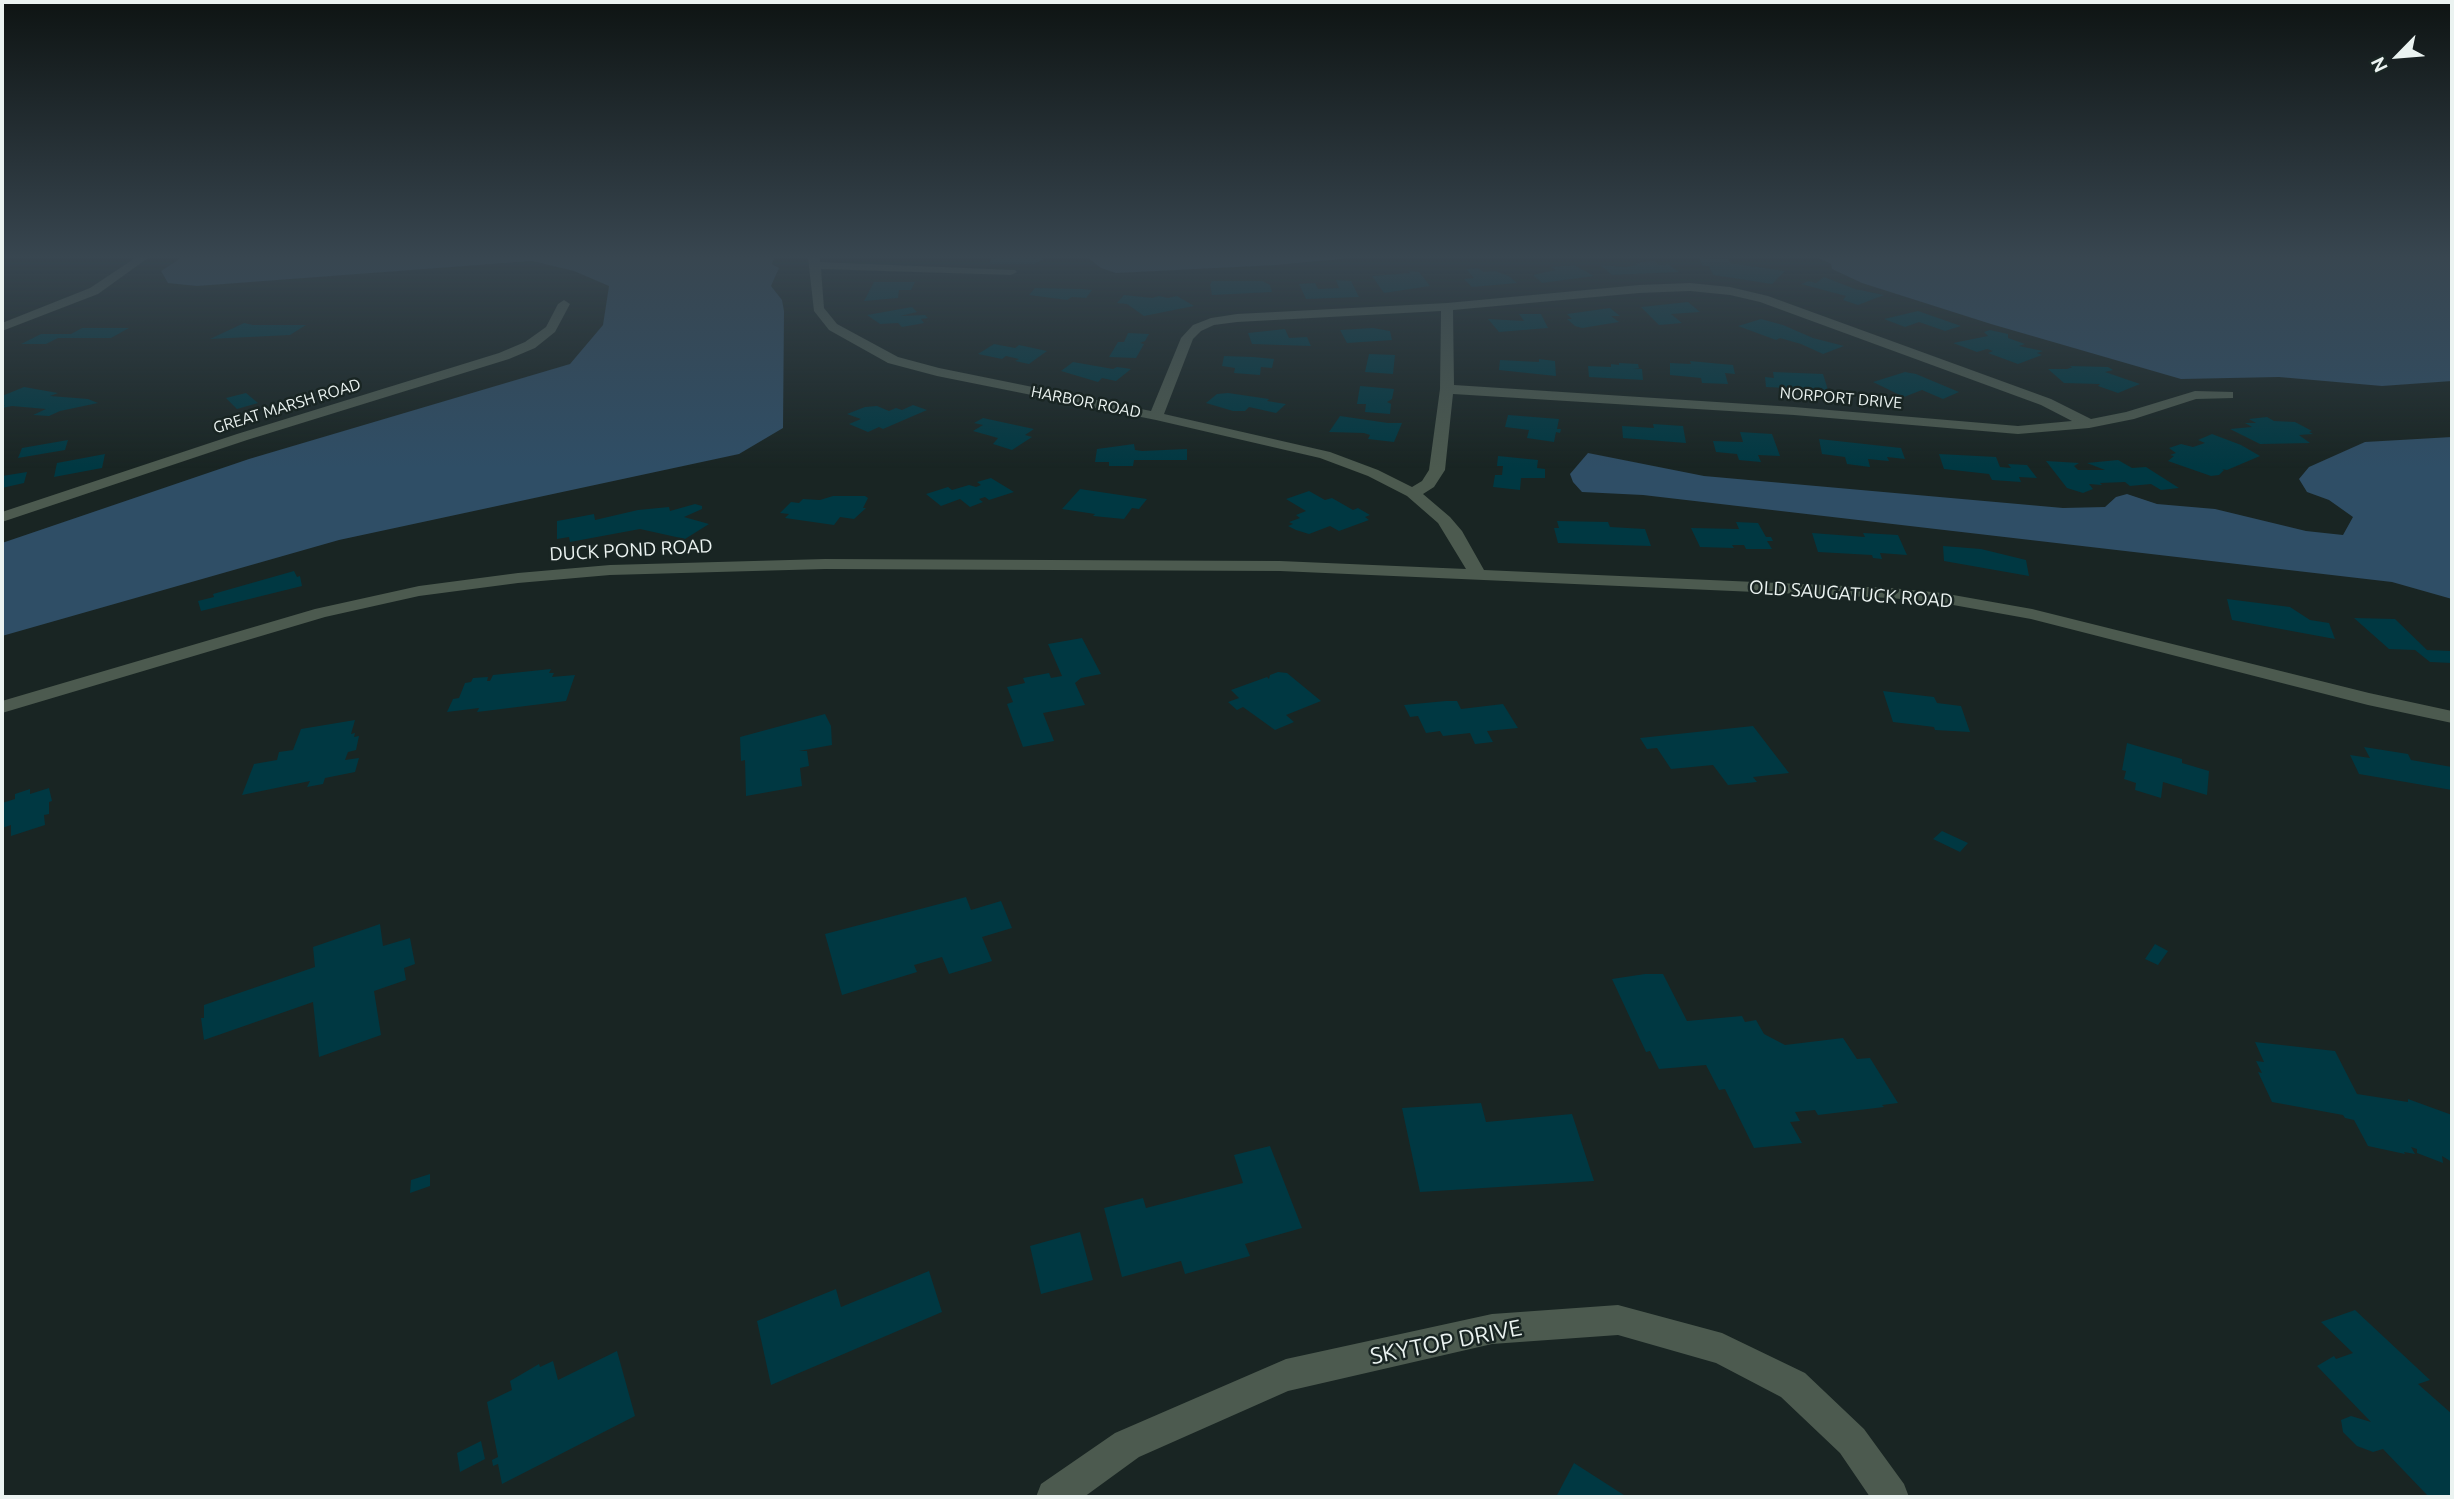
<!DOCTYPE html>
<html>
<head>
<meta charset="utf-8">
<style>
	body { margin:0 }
	#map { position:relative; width:2454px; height:1499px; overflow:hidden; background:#192523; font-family:Ubuntu,sans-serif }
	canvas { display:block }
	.frame { position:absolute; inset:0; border:4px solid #ebf3f1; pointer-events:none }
	.north { position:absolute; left:2363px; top:21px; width:70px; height:70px; -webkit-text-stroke:5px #192523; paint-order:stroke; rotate:245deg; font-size:19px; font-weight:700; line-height:28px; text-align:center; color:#ebf3f1 }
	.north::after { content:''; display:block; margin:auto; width:24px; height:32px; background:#ebf3f1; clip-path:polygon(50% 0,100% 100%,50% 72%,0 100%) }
</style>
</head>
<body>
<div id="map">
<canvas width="2454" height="1499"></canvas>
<div class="frame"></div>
<div class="north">N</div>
</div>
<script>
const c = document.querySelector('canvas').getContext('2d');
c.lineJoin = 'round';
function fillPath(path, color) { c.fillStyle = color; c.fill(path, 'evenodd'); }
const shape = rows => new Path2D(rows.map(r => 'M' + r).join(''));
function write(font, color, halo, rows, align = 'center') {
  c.font = font + ' Ubuntu,sans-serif'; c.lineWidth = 5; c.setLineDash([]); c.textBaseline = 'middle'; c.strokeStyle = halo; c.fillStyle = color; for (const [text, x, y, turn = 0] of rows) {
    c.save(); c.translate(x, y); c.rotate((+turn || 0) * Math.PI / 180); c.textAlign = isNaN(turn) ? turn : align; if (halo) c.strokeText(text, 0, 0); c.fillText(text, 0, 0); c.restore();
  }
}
const water = shape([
	[181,258,774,258,772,264,779,268,771,286,782,300,784,311,783,428,739,454,339,540,2,636,2,543,249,459,570,364,603,325,609,286,574,271,532,261,197,286,168,283,161,271],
	[1088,258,1349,258,1277,265,1116,273,1101,268],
	[1819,258,2452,258,2452,381,2382,386,2279,377,2181,379,1991,324,1862,283,1832,269,1831,264],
	[2452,437,2452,599,2392,582,1643,495,1582,492,1573,482,1570,474,1588,453,1704,476,2063,508,2105,507,2116,497,2127,494,2157,504,2215,509,2306,531,2343,535,2353,517,2329,500,2307,492,2299,479,2309,467,2365,442]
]);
const building = shape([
	[992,258,1045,258,1035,264,989,264],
	[1699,258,1728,259,1730,263,1785,271,1772,284,1713,275,1709,266,1703,266],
	[1654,261,1659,265,1668,264,1679,272,1612,275,1600,265,1626,267,1637,265,1635,263],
	[1574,265,1594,276,1542,283,1533,275,1555,270,1551,267],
	[1478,268,1484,272,1495,271,1509,276,1517,283,1472,287,1464,279,1474,278,1466,269],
	[1408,271,1419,272,1430,286,1384,293,1372,276,1410,273],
	[1824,277,1855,289,1884,295,1858,305,1843,300,1846,296,1801,284,1809,281,1816,283],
	[1336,280,1351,281,1359,297,1306,299,1299,284,1315,283,1318,289,1339,288],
	[1212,281,1262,281,1270,285,1272,292,1212,295,1210,285],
	[874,282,915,282,911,290,899,290,898,298,864,301],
	[1035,288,1082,289,1092,290,1086,298,1072,297,1067,300,1029,295],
	[1124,295,1152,298,1159,296,1168,298,1177,296,1194,306,1144,316,1127,304,1117,303],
	[1688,302,1700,312,1671,314,1682,323,1659,325,1641,307],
	[912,307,917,312,900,316,925,315,928,318,921,319,924,323,902,327,898,323,880,324,867,315],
	[1610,308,1620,316,1611,316,1619,322,1582,328,1575,326,1567,319,1572,319,1567,314],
	[1918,311,1961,326,1945,331,1919,322,1905,327,1884,319],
	[1519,314,1541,314,1548,328,1499,332,1488,319,1524,321],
	[1761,319,1783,325,1813,338,1844,346,1823,354,1801,344,1780,338,1776,340,1738,326],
	[244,323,253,325,306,325,290,335,210,339],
	[82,328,129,328,111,338,58,338,46,344,21,344,41,334,71,334],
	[1373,328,1390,331,1392,340,1347,343,1340,330],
	[1285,329,1289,338,1307,337,1311,346,1252,344,1248,333],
	[1990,330,2008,334,2008,338,2025,344,2019,346,2043,351,2037,353,2042,355,2018,364,1988,353,1993,351,1987,349,1977,352,1953,343,1988,336,1984,332],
	[1128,333,1149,334,1145,341,1140,343,1144,344,1136,358,1109,357,1118,342,1124,342],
	[994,344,1015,348,1019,345,1047,351,1029,364,1015,361,1019,359,1006,356,1002,359,978,354],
	[1369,354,1395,355,1393,374,1365,372],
	[1224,356,1253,357,1274,359,1272,368,1261,367,1260,375,1234,373,1235,368,1222,366],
	[1539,359,1555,361,1556,376,1499,370,1500,360,1539,362],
	[1690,361,1733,365,1735,374,1725,373,1728,384,1702,383,1701,378,1670,375,1670,363,1691,364],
	[1073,362,1113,369,1117,367,1131,369,1116,381,1102,378,1098,382,1061,371],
	[1619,363,1638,364,1639,368,1633,368,1642,369,1643,380,1589,377,1588,366,1611,367,1611,364,1619,365],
	[2070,366,2108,367,2113,370,2105,372,2140,384,2118,393,2098,386,2100,384,2064,383,2048,369,2070,369,2067,368,2072,368],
	[1773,372,1823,374,1828,390,1766,387,1765,377,1774,378],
	[1905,372,1916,374,1959,392,1943,399,1922,390,1904,397,1873,382],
	[1360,386,1394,389,1392,399,1387,402,1391,404,1390,414,1365,412,1366,404,1357,404],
	[24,387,58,393,50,396,88,399,98,403,60,411,49,416,33,415,46,409,12,406,2,408,5,405,2,405,2,396],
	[246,393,258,403,237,409,226,398],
	[1228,393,1269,399,1267,401,1286,404,1276,413,1249,407,1245,411,1233,411,1206,403,1217,394],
	[913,405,927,410,883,429,879,427,868,432,849,424,861,419,847,414,865,407,877,406,889,411,896,408,902,410],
	[1508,415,1559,419,1557,429,1561,429,1560,433,1556,432,1554,442,1527,438,1529,430,1505,427],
	[1340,416,1388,423,1402,423,1394,442,1368,439,1370,435,1364,433,1329,432],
	[2267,417,2274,421,2295,422,2312,431,2309,432,2313,434,2299,435,2310,443,2260,444,2230,429,2252,427,2245,423,2256,423,2249,419],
	[983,418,1034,429,1025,435,1032,437,1012,450,993,444,998,438,973,431,983,425,974,423],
	[1653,424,1683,426,1686,443,1623,438,1622,426,1654,428],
	[1740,432,1772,434,1780,456,1758,455,1761,462,1739,460,1737,454,1716,452,1713,441,1743,442],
	[2212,434,2241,445,2260,456,2227,470,2222,469,2224,470,2219,475,2211,476,2168,461,2174,456,2170,455,2176,453,2169,448,2181,444,2193,447,2205,443,2198,440],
	[1819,439,1901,448,1905,459,1887,457,1889,461,1868,459,1870,467,1847,464,1845,457,1822,454],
	[68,440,65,450,18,458,22,448],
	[1134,444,1135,450,1142,451,1187,449,1187,460,1134,460,1133,466,1109,466,1109,462,1095,462,1097,449],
	[105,454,102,468,54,477,57,463],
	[1939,454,1996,457,2000,467,2011,468,2008,464,2027,465,2037,478,2019,477,2021,482,1992,480,1989,474,1944,469],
	[1498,456,1538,460,1537,468,1545,469,1545,478,1521,478,1520,490,1493,487,1495,475,1502,475,1503,466,1497,466],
	[2118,460,2132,468,2146,467,2179,488,2161,490,2151,484,2130,486,2125,482,2100,483,2102,485,2089,484,2093,489,2083,493,2067,488,2046,461,2079,463,2074,466,2078,470,2105,470,2087,463],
	[27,472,24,483,2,488,2,476],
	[991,478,1014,492,989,500,985,497,979,499,983,502,970,507,960,499,941,506,926,494,948,487,952,490,969,485,976,487,981,485,977,482],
	[1080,489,1147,499,1139,509,1132,508,1124,519,1093,516,1095,514,1062,509],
	[1309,491,1325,500,1332,498,1353,510,1358,508,1370,515,1365,517,1369,520,1339,531,1330,526,1309,534,1296,530,1288,526,1293,524,1289,522,1300,518,1296,515,1306,511,1286,499],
	[833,496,865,496,868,498,863,508,866,508,854,519,840,517,834,525,785,518,789,514,780,513,791,502,799,503,803,499,820,500],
	[695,504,702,506,702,509,684,517,709,524,685,539,640,529,570,542,569,537,557,539,557,521,568,519,594,514,595,520,638,510,669,507,670,511],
	[1557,521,1608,522,1610,527,1645,529,1651,546,1558,543,1554,528,1559,528],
	[1736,522,1758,523,1766,537,1771,537,1773,541,1767,541,1772,549,1746,549,1744,545,1732,545,1734,548,1700,547,1691,528,1739,529],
	[1812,533,1865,537,1863,533,1898,535,1907,555,1880,553,1882,559,1873,558,1872,555,1818,552],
	[1943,546,1981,549,2026,560,2029,576,1944,561],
	[294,571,297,577,300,576,302,586,201,611,198,601,214,597,213,594],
	[2227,599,2290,607,2310,620,2329,623,2335,639,2232,620],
	[2354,618,2395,619,2427,650,2450,651,2452,663,2430,662,2415,650,2389,649],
	[1082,638,1101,674,1081,678,1075,683,1085,705,1043,713,1054,741,1023,747,1007,704,1013,702,1007,687,1025,683,1023,678,1049,673,1051,678,1062,676,1048,644],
	[551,669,549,673,554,673,552,677,575,675,566,701,477,712,479,708,447,712,453,699,459,698,465,683,471,682,473,678,488,677,487,681,490,681,493,675],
	[1278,672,1287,673,1321,701,1286,715,1294,722,1275,730,1243,707,1237,710,1228,702,1239,698,1231,690,1267,677,1269,679,1270,675],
	[1883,691,1934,697,1937,703,1961,706,1970,732,1935,730,1934,727,1893,722],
	[1446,701,1457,701,1461,709,1503,704,1518,728,1487,731,1493,742,1475,744,1470,733,1443,736,1440,731,1426,733,1418,716,1410,717,1404,705],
	[825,714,831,726,832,745,799,751,807,751,809,766,800,768,802,786,746,796,745,760,741,761,740,737],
	[355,720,351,734,355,733,354,737,359,736,356,750,348,752,345,760,359,758,355,772,325,778,323,784,307,787,310,781,242,795,254,764,277,760,279,752,293,750,301,729],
	[1753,726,1789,773,1753,777,1757,782,1728,785,1713,765,1671,769,1657,748,1647,749,1640,738],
	[2127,743,2182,759,2182,763,2209,771,2207,795,2163,782,2161,798,2135,790,2136,783,2124,779,2126,771,2122,770],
	[2364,747,2408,754,2411,760,2452,767,2452,790,2359,774,2350,755,2370,758],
	[49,788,52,801,49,802,49,814,44,815,45,825,11,836,11,825,2,828,2,803,15,799,15,794,30,789,30,794],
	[1942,831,1968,843,1960,852,1933,839],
	[966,897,971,910,1001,901,1012,928,982,937,992,961,949,974,942,957,914,965,917,972,842,995,825,934],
	[380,924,383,946,410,938,415,964,404,968,406,980,374,991,381,1035,319,1057,313,1002,204,1040,201,1018,204,1018,204,1005,315,967,313,947],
	[2155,944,2168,951,2158,965,2145,959],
	[1645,974,1663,974,1687,1021,1742,1016,1745,1022,1756,1020,1764,1034,1785,1045,1843,1038,1857,1059,1870,1058,1898,1103,1882,1105,1884,1107,1818,1115,1815,1110,1795,1112,1800,1121,1790,1122,1802,1143,1754,1148,1725,1089,1719,1090,1706,1065,1659,1069,1650,1051,1646,1052,1612,979],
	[2255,1042,2335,1051,2357,1094,2408,1102,2408,1099,2452,1115,2452,1162,2442,1156,2443,1163,2417,1153,2417,1149,2411,1147,2415,1154,2404,1152,2405,1154,2368,1146,2354,1120,2345,1118,2343,1115,2272,1102,2258,1072,2262,1073,2256,1061,2264,1062],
	[1481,1103,1486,1122,1572,1114,1594,1181,1420,1192,1402,1108],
	[1270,1146,1302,1228,1245,1244,1250,1256,1185,1274,1181,1261,1122,1277,1104,1208,1143,1198,1146,1208,1243,1183,1234,1155],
	[430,1174,430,1186,410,1193,411,1180],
	[1080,1232,1093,1280,1041,1294,1030,1246],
	[929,1271,942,1312,771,1385,757,1321,836,1289,841,1307],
	[2355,1310,2430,1380,2418,1384,2452,1414,2452,1497,2429,1497,2383,1449,2373,1452,2357,1446,2343,1432,2341,1420,2351,1416,2371,1422,2317,1366,2334,1356,2336,1359,2353,1353,2321,1322],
	[617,1351,635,1416,502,1484,498,1464,493,1466,492,1460,498,1457,487,1402,512,1390,510,1381,539,1364,540,1367,553,1361,558,1380],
	[481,1441,485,1459,460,1472,457,1453],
	[1574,1463,1627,1497,1556,1497]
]);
const minor = shape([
	[135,258,148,258,98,294,2,331,2,323,90,288,135,258],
	[808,258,820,258,820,262,1015,270,1017,272,1011,275,821,269,824,308,837,324,898,357,939,368,1151,411,1181,338,1193,325,1211,318,1237,314,1447,303,1639,285,1690,283,1730,287,1768,296,2051,399,2091,419,2126,412,2195,391,2233,392,2233,398,2196,399,2134,419,2089,428,2018,434,1794,415,1453,394,1445,470,1434,487,1423,494,1450,517,1462,531,1484,570,1891,588,1942,593,2032,609,2369,693,2452,711,2452,723,2368,705,2031,619,1942,603,1891,598,1280,571,825,569,610,575,518,583,419,596,325,617,2,713,2,701,315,609,419,586,518,573,610,565,825,559,1280,561,1466,569,1438,523,1407,496,1368,476,1320,458,1156,420,937,376,888,363,829,330,814,311,808,258],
	[1690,291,1730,295,1760,302,2041,405,2072,421,2018,426,1794,407,1454,385,1453,310,1639,293,1690,291],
	[1441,311,1440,389,1429,470,1422,481,1412,487,1378,470,1330,452,1164,414,1193,339,1201,331,1214,325,1237,322,1441,311],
	[564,300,570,304,555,332,535,348,509,359,247,440,2,522,2,512,237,434,499,353,525,342,546,327,558,304,564,300],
	[1618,1305,1722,1333,1805,1373,1864,1429,1904,1484,1909,1497,1870,1497,1840,1453,1781,1397,1716,1363,1618,1335,1492,1344,1288,1391,1139,1457,1084,1497,1036,1497,1041,1484,1115,1433,1286,1359,1492,1314,1618,1305]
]);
const farStreetnames = [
	["NORPORT DRIVE",1841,398,5],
	["HARBOR ROAD",1086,402,11],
	["GREAT MARSH ROAD",287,406,-17]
];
const streetNames = [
	["DUCK POND ROAD",631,550,-3],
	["OLD SAUGATUCK ROAD",1851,594,4]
];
const nearStreetnames = [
	["SKYTOP DRIVE",1446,1342,-11]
];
fillPath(water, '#2f4e66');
fillPath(building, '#003842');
fillPath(minor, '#4c5a4f');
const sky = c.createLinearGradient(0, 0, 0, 468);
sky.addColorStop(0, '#0e1413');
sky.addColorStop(0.55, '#384650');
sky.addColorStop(1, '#38465000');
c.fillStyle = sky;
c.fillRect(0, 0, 2454, 468);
write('16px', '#ebf3f1', '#192523', farStreetnames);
write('19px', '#ebf3f1', '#192523', streetNames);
write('23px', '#ebf3f1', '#192523', nearStreetnames);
</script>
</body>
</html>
